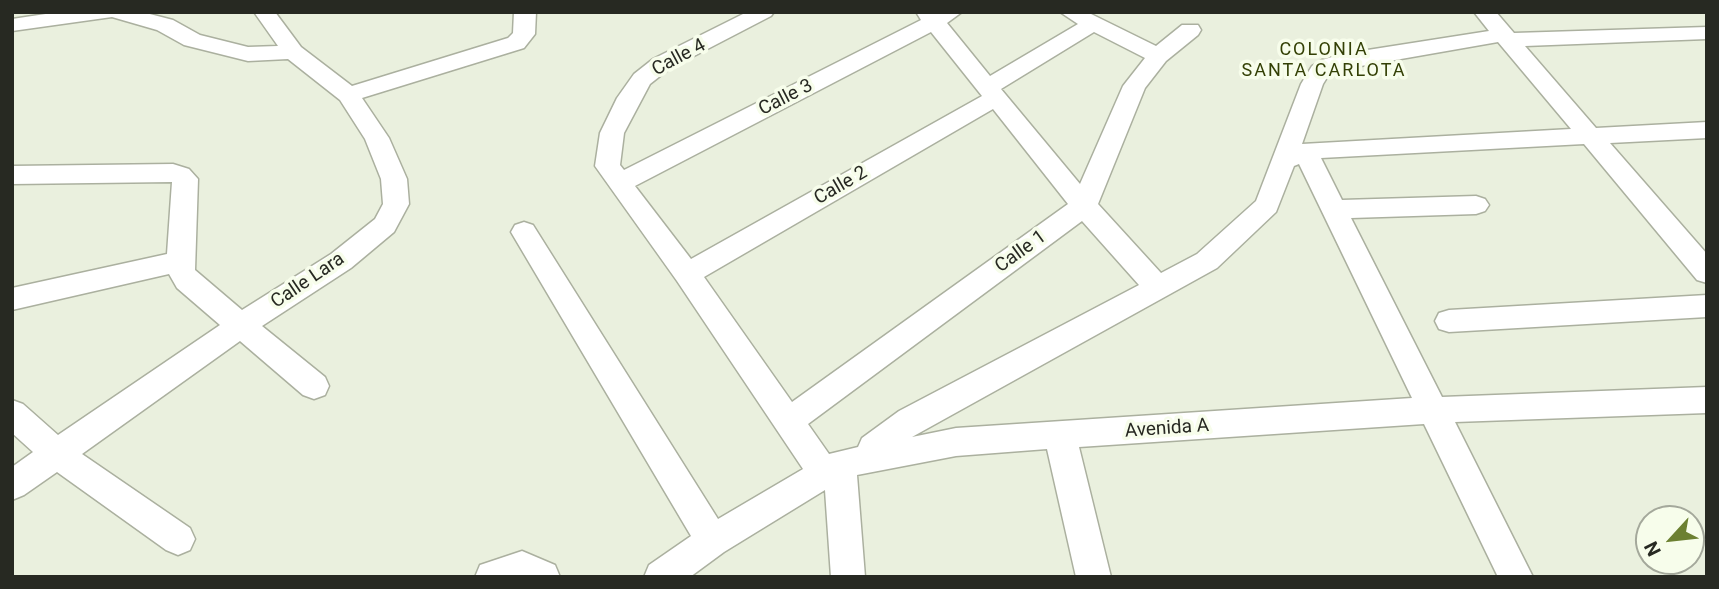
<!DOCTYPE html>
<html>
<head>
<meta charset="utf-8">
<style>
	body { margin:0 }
	#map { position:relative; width:1719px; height:589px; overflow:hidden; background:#eaf0de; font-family:Roboto,sans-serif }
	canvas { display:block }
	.frame { position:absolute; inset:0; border:14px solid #272922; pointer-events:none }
	.north { position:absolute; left:1635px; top:505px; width:70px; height:70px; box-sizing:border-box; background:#f7fdeb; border:2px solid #a4a89b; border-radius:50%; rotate:243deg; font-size:19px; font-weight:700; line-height:28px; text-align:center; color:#272922 }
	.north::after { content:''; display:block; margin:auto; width:24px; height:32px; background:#6c8031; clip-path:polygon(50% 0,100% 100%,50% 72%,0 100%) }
</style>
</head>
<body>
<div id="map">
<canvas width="1719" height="589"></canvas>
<div class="frame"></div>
<div class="north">N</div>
</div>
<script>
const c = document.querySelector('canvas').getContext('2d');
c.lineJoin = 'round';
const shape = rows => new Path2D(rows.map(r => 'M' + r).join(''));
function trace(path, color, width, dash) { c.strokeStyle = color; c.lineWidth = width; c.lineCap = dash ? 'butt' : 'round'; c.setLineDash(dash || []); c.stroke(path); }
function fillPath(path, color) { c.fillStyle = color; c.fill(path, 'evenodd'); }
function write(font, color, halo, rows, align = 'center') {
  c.font = font + ' Roboto,sans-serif'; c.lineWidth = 7; c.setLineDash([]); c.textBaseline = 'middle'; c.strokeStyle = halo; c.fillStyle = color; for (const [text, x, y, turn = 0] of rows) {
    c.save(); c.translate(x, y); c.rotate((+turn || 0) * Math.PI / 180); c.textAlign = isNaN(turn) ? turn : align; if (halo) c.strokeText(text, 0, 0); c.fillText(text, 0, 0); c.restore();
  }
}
const minor = shape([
	[59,12,142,12,173,20,200,35,248,47,278,46,254,12,275,12,301,47,352,86,508,38,513,33,514,12,536,12,535,34,524,48,362,98,389,138,407,179,409,204,394,232,351,268,262,326,325,377,329,386,325,395,314,399,303,395,240,341,82,454,190,528,195,539,190,550,178,555,166,550,57,472,24,495,12,500,12,467,33,452,12,433,12,400,23,404,58,435,220,325,177,288,169,274,12,310,12,288,167,254,172,182,12,184,12,166,173,164,189,169,198,179,195,270,242,310,331,254,375,219,383,204,381,179,365,139,340,100,288,59,248,61,184,45,157,30,112,17,12,31,12,19,59,12],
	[747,12,774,12,771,16,669,69,650,84,624,133,620,165,624,170,921,20,916,12,962,12,947,23,990,76,1078,24,1060,12,1087,12,1156,46,1182,25,1198,25,1201,30,1198,35,1166,61,1145,88,1098,204,1161,273,1197,254,1256,201,1301,84,1312,66,1322,60,1342,54,1489,31,1474,12,1496,12,1514,33,1707,27,1707,39,1525,46,1596,128,1707,122,1707,138,1610,143,1707,254,1707,283,1697,280,1584,144,1321,158,1342,200,1476,196,1485,199,1489,205,1485,211,1476,214,1351,218,1442,397,1707,387,1707,413,1455,422,1533,577,1498,577,1424,424,1079,447,1111,577,1076,577,1047,449,956,456,857,475,865,577,831,577,825,490,724,552,690,577,644,577,649,565,691,536,511,232,515,225,524,222,533,225,718,519,803,469,677,281,595,166,600,133,617,98,634,74,653,59,747,12],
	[931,32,982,96,691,259,635,186,931,32],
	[1094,32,1145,58,1123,86,1080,184,1001,89,1094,32],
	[1498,42,1571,129,1302,144,1323,84,1328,76,1338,70,1498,42],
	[993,109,1068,204,792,402,704,277,993,109],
	[1299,164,1412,398,956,428,912,437,1217,268,1276,212,1294,166,1299,164],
	[1082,221,1139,285,899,411,862,438,858,447,829,454,808,424,1082,221],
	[1707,295,1707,317,1449,332,1439,329,1435,321,1439,313,1449,310,1707,295],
	[522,551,555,565,560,577,475,577,480,565,522,551]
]);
const farNeighbourhoodnames = [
	["COLONIA",1324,50],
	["SANTA CARLOTA",1324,71]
];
const streetNames = [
	["Calle 4",679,58,-28],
	["Calle 3",786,98,-27],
	["Calle 2",841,186,-30],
	["Calle 1",1021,252,-36],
	["Calle Lara",308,281,-34],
	["Avenida A",1167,429,-4]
];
trace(minor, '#abb09f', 3);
fillPath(minor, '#fff');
c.letterSpacing = '2px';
write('18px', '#334005', '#f7fdeb', farNeighbourhoodnames);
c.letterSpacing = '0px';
write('19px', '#272922', '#f7fdeb', streetNames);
</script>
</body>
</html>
